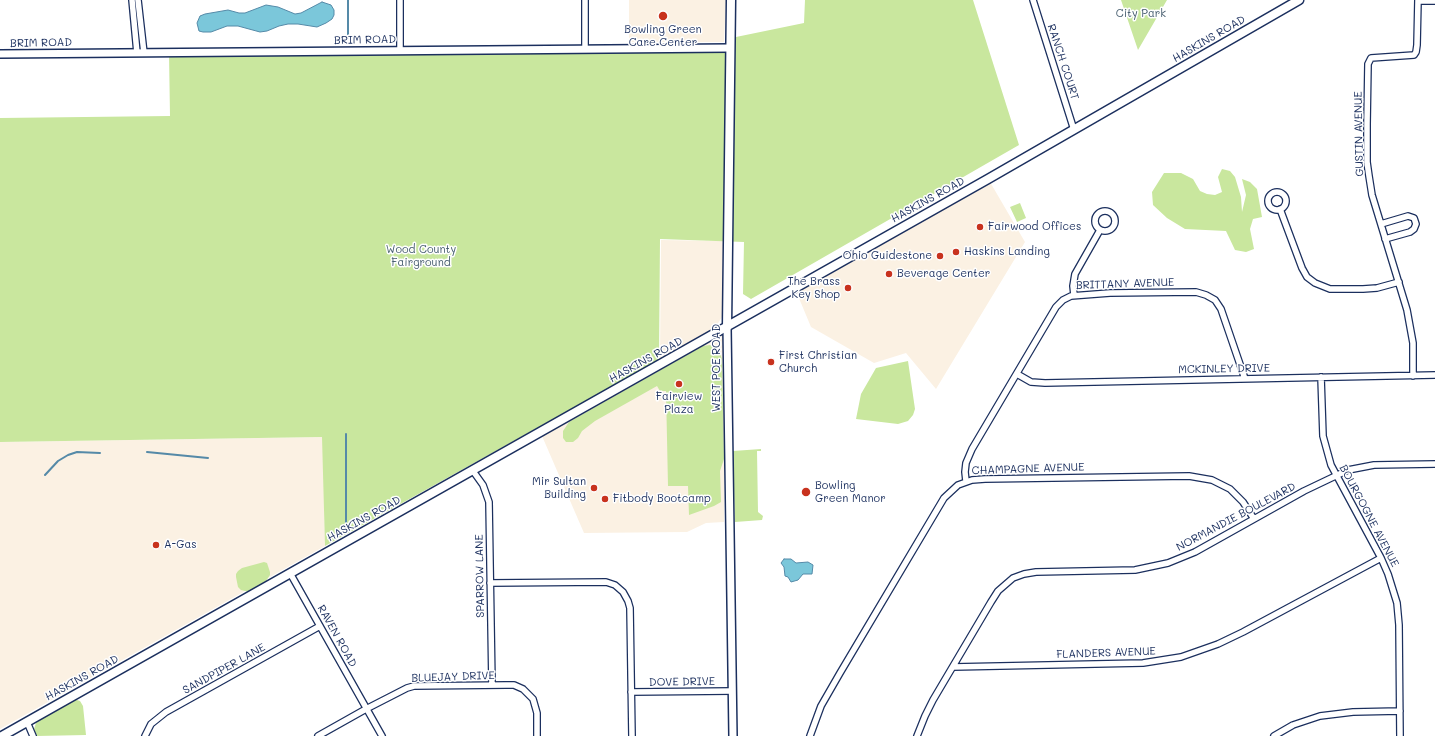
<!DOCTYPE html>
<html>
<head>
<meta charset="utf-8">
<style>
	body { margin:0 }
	canvas { display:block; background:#fff }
</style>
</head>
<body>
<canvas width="1435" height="736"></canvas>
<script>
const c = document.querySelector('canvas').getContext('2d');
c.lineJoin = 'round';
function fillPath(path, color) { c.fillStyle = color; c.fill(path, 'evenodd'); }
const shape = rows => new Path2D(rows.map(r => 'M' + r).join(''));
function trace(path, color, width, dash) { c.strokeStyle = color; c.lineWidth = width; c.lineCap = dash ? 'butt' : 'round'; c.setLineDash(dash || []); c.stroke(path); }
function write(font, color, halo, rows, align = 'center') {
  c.font = font + ' Mali,sans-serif'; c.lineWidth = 3; c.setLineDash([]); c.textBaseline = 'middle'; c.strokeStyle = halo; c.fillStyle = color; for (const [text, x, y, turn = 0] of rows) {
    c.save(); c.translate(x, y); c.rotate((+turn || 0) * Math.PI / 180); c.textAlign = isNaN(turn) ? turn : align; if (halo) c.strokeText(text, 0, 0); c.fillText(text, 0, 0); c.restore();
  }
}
const built = shape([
	[629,0,726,0,724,42,629,42],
	[990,182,1025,242,936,389,906,353,874,363,811,327,796,291],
	[661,240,723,241,722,317,715,328,660,359],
	[725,332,724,522,706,523,687,532,584,533,542,436],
	[323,437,325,546,0,729,0,442]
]);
const green = shape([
	[805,0,973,0,1019,145,751,299,743,294,744,242,660,239,659,360,325,546,322,437,0,442,0,118,170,116,169,53,730,48,736,37,804,23],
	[1121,0,1167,0,1138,50],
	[1222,169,1230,171,1235,177,1241,197,1242,212,1246,195,1242,179,1250,182,1257,189,1262,217,1253,219,1250,229,1254,249,1246,252,1235,250,1226,231,1185,229,1167,218,1153,205,1152,192,1164,173,1181,173,1193,179,1200,191,1207,194,1215,195,1222,192,1218,177],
	[1020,203,1026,218,1017,222,1010,207],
	[710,345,715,346,719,351,722,359,724,459,720,471,721,502,714,506,689,515,688,486,668,486,666,391,660,391,657,386,595,421,582,431,578,438,573,442,566,442,563,438,563,431,569,422,703,346],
	[908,361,915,409,913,415,908,421,898,424,856,419,861,394,876,368],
	[761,449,761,451,757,451,758,512,763,516,762,520,735,522,733,451],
	[264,562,267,563,270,572,270,575,266,581,249,592,241,590,238,587,236,577,236,574,238,571,242,568],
	[74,699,80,701,83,706,86,735,37,736,34,729,36,723,41,718]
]);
const water = shape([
	[322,2,331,5,334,10,334,15,332,19,326,23,317,27,298,24,288,24,279,26,267,31,260,32,238,26,227,26,211,32,203,32,199,31,197,23,200,16,205,14,228,10,239,13,245,13,266,5,278,7,295,14,301,13,322,2],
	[784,559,791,559,796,563,808,562,813,565,812,574,803,574,798,580,791,582,788,577,785,576,784,567,781,563,784,559]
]);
const stream = shape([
	[348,38,348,0],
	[147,452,208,458],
	[45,475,58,461,68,455,77,452,100,453],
	[346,529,346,434]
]);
const minor = shape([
	[132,0,137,53],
	[138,0,144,53],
	[1033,0,1074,130],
	[1418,1,1435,1],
	[585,49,585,0],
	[400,51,400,0],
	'1268 201a9 9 0 1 1 18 0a9 9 0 1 1-18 0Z',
	[1280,209,1302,268,1307,277,1315,283,1330,289,1363,289,1377,288,1399,282],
	'1095 221a10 10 0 1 1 20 0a10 10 0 1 1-20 0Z',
	[1381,224,1408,216,1414,218,1416,224,1414,229,1410,232,1385,239],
	[1074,295,1073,286,1075,274,1100,230],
	[1017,374,1031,382,1045,383,1435,375],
	[1413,376,1413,343,1407,310,1372,195,1369,176,1367,162,1367,124,1368,64,1371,58,1414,55,1416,52,1417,45,1418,0],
	[1321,377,1323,436,1331,465,1381,558,1388,574,1397,603,1399,625,1400,736],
	[473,471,483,485,489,502,492,685],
	[966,481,965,472,966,463,972,449,1056,307,1063,300,1071,296,1110,293,1196,292,1206,295,1215,300,1221,309,1245,379],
	[290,573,382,736],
	[490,583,606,582,615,585,623,592,628,601,630,608,632,736],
	[953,667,1143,663,1181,657,1218,644,1243,632,1381,558],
	[631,692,732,691],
	[27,722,33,736],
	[145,736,151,724,166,712,320,626],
	[318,736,366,709,407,688,414,686,506,685,514,685,523,689,533,699,537,713,537,736],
	[810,736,821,706,840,673,944,498,958,485,972,480,985,479,1189,476,1212,480,1230,489,1243,502,1254,519],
	[917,736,925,716,933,700,991,602,998,591,1013,578,1024,574,1036,572,1135,570,1168,563,1195,552,1304,491,1348,470,1374,465,1435,464],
	[1274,736,1293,725,1320,716,1353,712,1400,711]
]);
const tertiary = shape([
	[0,54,730,48],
	[727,327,733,736]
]);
const secondary = shape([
	[727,327,731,0],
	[2,736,988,179,1299,0]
]);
const markers = [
	[663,16,5,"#c8321e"],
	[980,227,4,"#c8321e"],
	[956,252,4,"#c8321e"],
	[940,256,4,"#c8321e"],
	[889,274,4,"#c8321e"],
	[848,288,4,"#c8321e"],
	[771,362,4,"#c8321e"],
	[679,384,4,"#c8321e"],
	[594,488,4,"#c8321e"],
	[806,492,5,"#c8321e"],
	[605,499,4,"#c8321e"],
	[156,545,4,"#c8321e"]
];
const parkNames = [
	["City Park",1141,14],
	["Wood County",421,250],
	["Fairground",421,263]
];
const poiNames = [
	["Bowling Green",663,30,"center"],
	["Care Center",663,43,"center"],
	["Fairwood Offices",988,227],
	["Haskins Landing",964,252],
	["Ohio Guidestone",932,256,"right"],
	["Beverage Center",897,274],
	["The Brass",840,282,"right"],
	["Key Shop",840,295,"right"],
	["First Christian",779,356],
	["Church",779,369],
	["Fairview",679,397,"center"],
	["Plaza",679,410,"center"],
	["Mir Sultan",586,482,"right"],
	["Building",586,495,"right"],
	["Bowling",815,486],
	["Green Manor",815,499],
	["Fitbody Bootcamp",613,499],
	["A-Gas",164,545]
];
const streetNames = [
	["HASKINS ROAD",1209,39,-30],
	["BRIM ROAD",365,40,-1],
	["BRIM ROAD",41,43,-1],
	["RANCH COURT",1063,62,72],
	["GUSTIN AVENUE",1359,134,-91],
	["HASKINS ROAD",928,200,-29],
	["BRITTANY AVENUE",1125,284,-2],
	["HASKINS ROAD",646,360,-29],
	["WEST POE ROAD",717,368,-90],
	["MCKINLEY DRIVE",1224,369,-1],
	["CHAMPAGNE AVENUE",1028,469,-2],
	["BOURGOGNE AVENUE",1369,516,62],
	["NORMANDIE BOULEVARD",1236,517,-28],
	["HASKINS ROAD",364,519,-29],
	["SPARROW LANE",480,576,-91],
	["RAVEN ROAD",337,636,61],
	["FLANDERS AVENUE",1106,653,-2],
	["SANDPIPER LANE",224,669,-29],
	["BLUEJAY DRIVE",453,677,-2],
	["HASKINS ROAD",82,678,-29],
	["DOVE DRIVE",682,682,-1]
];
fillPath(built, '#fbf1e3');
fillPath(green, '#c9e79e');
fillPath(water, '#7bc7da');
trace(water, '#558aa8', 1);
trace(stream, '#558aa8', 2);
trace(minor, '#1b2f5e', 8);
trace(tertiary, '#1b2f5e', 10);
trace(secondary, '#1b2f5e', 11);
trace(minor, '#fff', 5.5);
trace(tertiary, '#fff', 7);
trace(secondary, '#fff', 8);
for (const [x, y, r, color] of markers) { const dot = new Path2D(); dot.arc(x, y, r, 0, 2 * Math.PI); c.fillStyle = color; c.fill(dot); trace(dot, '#fff', 1.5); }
write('11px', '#465d6e', '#fff', parkNames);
write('11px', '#1b2f5e', '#fff', poiNames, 'left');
write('11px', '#1b2f5e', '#fff', streetNames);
</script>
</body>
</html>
